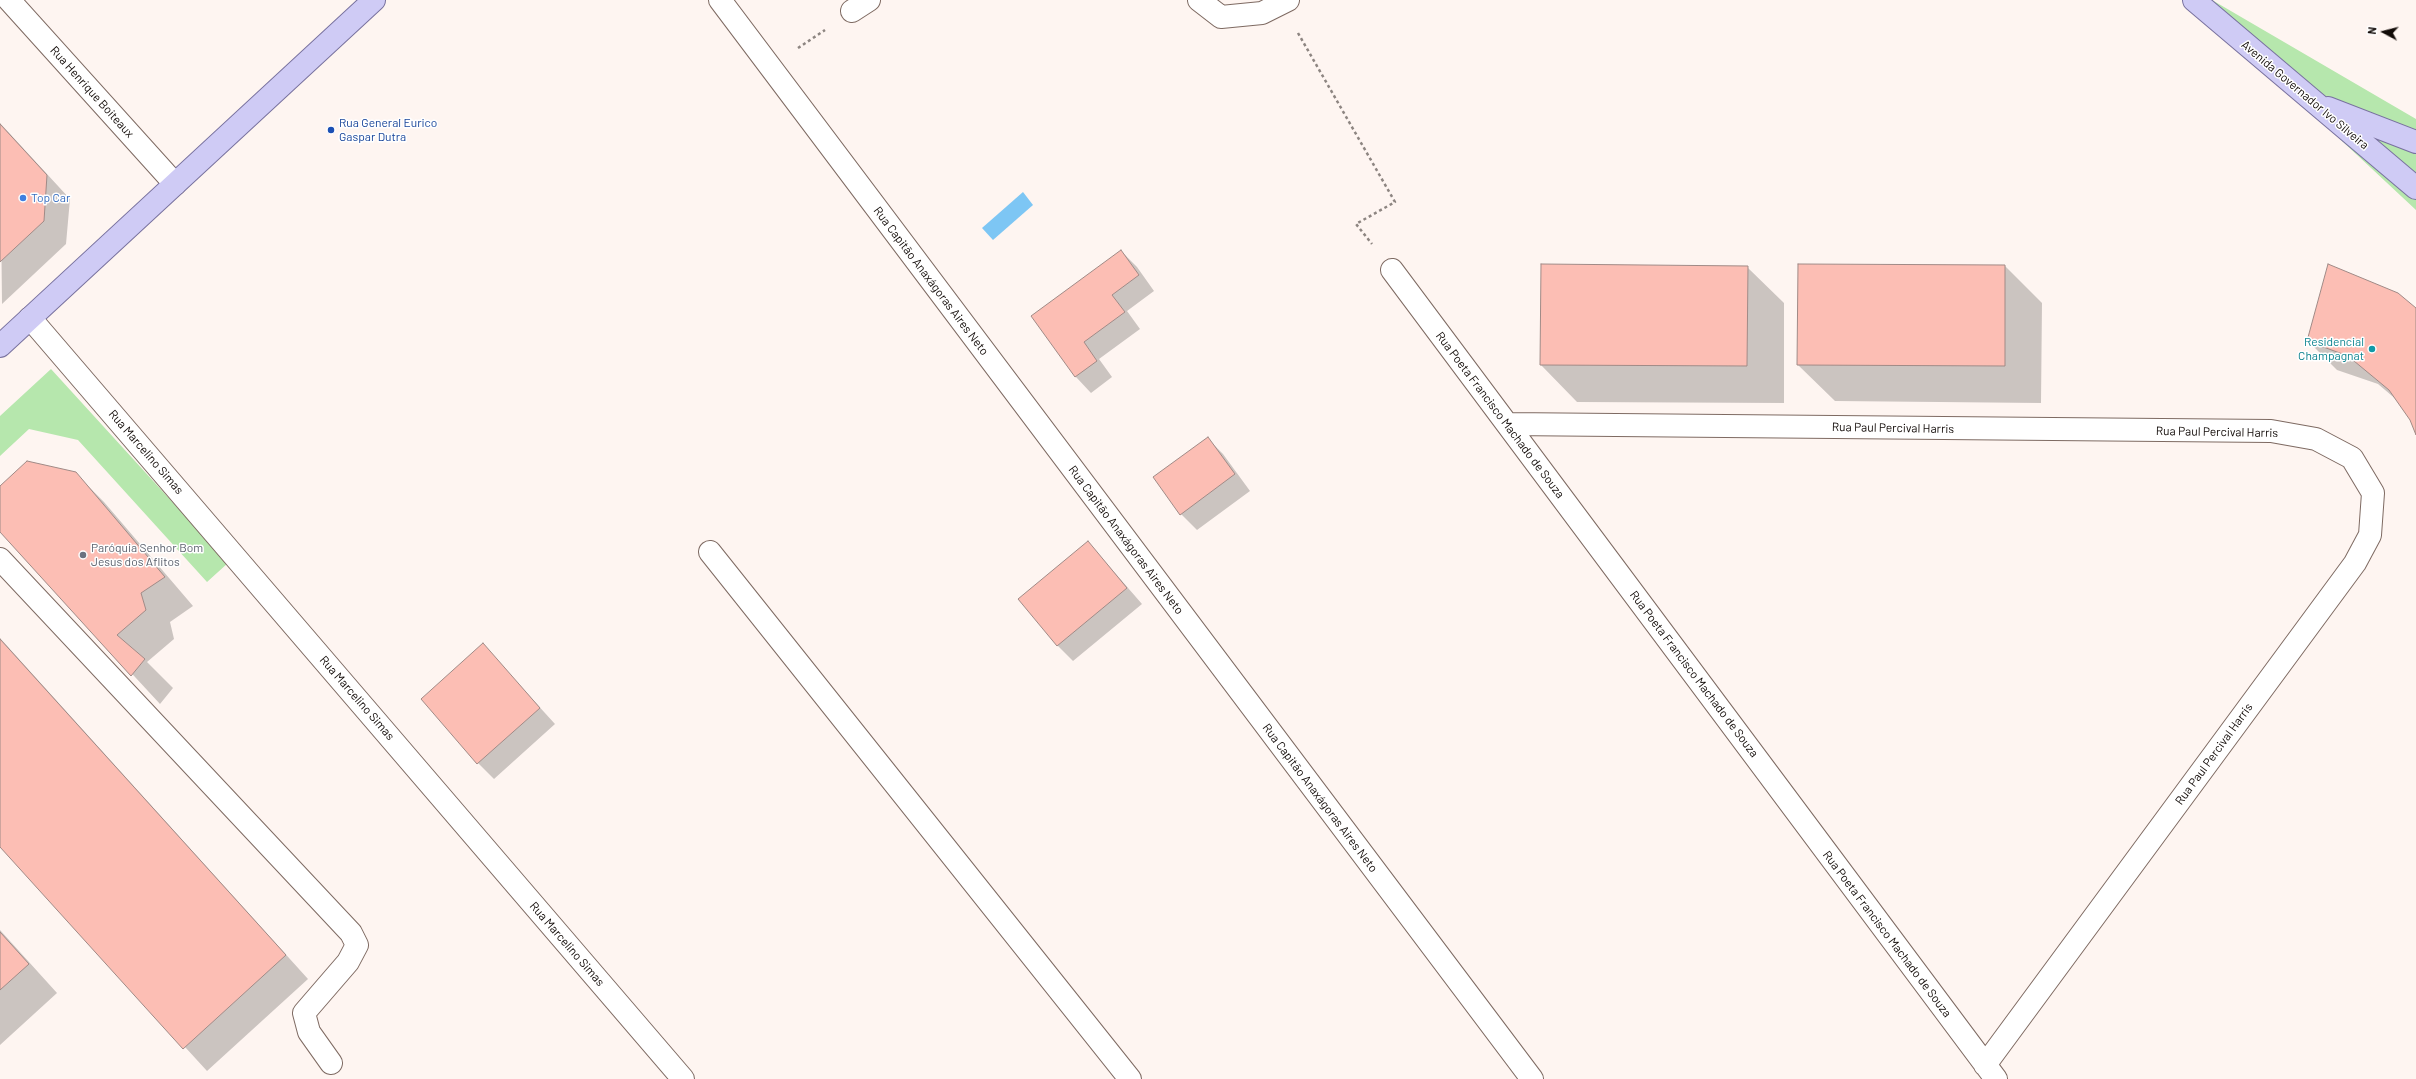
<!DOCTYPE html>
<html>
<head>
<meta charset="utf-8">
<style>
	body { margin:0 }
	#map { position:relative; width:2416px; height:1079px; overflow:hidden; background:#fef5f1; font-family:Barlow,sans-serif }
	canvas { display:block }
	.north { position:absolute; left:2364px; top:12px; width:40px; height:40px; -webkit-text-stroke:3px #fff; paint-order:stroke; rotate:277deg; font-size:11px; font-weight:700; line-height:16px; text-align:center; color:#110a07 }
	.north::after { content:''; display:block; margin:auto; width:14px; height:18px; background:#110a07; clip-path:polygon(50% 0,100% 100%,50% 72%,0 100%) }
</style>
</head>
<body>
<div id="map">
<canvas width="2416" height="1079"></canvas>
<div class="north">N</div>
</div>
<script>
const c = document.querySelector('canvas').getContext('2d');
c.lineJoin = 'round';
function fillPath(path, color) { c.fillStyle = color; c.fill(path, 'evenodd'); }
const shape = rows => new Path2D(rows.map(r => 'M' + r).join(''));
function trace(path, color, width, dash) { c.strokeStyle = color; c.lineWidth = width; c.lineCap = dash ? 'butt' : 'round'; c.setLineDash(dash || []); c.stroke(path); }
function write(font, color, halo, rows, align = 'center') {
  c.font = font + ' Barlow,sans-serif'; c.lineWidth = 3; c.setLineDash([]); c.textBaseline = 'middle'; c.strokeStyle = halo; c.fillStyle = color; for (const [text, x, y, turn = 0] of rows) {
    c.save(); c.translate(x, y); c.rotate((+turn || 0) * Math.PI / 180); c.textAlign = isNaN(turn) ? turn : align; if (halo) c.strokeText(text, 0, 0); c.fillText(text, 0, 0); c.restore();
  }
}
const green = shape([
	[2191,0,2212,0,2416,119,2416,210],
	[51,369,228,563,207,582,78,440,29,429,0,456,0,416]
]);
const water = shape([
	[1023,192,1033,205,993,240,982,228]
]);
const shadow = shape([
	[0,123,70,199,66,244,2,304],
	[1121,251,1137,267,1154,291,1127,311,1140,329,1099,359,1112,377,1091,393,1076,377,1032,316],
	[2005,266,2042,303,2041,403,1835,401,1798,365],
	[1747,267,1784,303,1784,403,1577,402,1541,365],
	[2416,310,2416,432,2411,419,2398,401,2378,384,2337,370,2308,341],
	[1207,438,1223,454,1250,491,1197,530,1181,514,1154,477],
	[75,473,104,502,193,606,170,622,174,639,147,662,173,688,160,704,0,531,0,487],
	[1088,542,1142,604,1073,661,1057,645],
	[0,638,308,979,207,1071,0,845],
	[483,645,555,724,494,779,478,763],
	[0,930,57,993,0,1045]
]);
const building = shape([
	[0,124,47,175,44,221,0,262,0,124],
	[1121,250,1139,275,1112,295,1125,312,1084,342,1097,361,1075,377,1031,316,1121,250],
	[1541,264,1748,266,1747,366,1540,365,1541,264],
	[1798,264,2005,265,2005,366,1797,365,1798,264],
	[2328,264,2398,293,2416,308,2416,435,2410,420,2389,390,2348,356,2307,341,2328,264],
	[1208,437,1235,474,1180,515,1153,477,1208,437],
	[27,461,76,472,165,577,141,593,146,610,117,635,145,659,131,676,0,532,0,486,27,461],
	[1088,541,1127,588,1057,646,1018,599,1088,541],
	[0,639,286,955,183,1049,0,847,0,639],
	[483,643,540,708,477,764,421,699,483,643],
	[0,932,29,964,0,990,0,932]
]);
const path = shape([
	[1298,33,1395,202,1356,224,1372,244],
	[798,48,825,30]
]);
const minor = shape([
	[9,0,175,184],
	[720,0,1532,1079],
	[1199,0,1221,17,1262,13,1288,0],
	[852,11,869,0],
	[1392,270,1996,1079],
	[30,318,683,1079],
	[1507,424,2271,431,2316,439,2352,458,2373,493,2370,535,2355,563,1985,1065],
	[710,552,1130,1079],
	[0,559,351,933,357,945,348,962,304,1013,309,1032,331,1063]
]);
const major = shape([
	[2194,0,2416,188],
	[2328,108,2416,142],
	[0,346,374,0]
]);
const markers = [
	[331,130,4,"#1a4fb4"],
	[23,198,4,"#3f7fe0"],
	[2372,349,4,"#0f9aa8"],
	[83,555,4,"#6b7280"]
];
const streetNames = [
	["Rua Henrique Boiteaux",92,92,48],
	["Avenida Governador Ivo Silveira",2305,95,40],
	["Rua Capitão Anaxágoras Aires Neto",931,281,53],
	["Rua Poeta Francisco Machado de Souza",1500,415,53],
	["Rua Paul Percival Harris",1893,428,1],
	["Rua Paul Percival Harris",2217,432,1],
	["Rua Marcelino Simas",146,452,49],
	["Rua Capitão Anaxágoras Aires Neto",1126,540,53],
	["Rua Poeta Francisco Machado de Souza",1694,674,53],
	["Rua Marcelino Simas",357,698,49],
	["Rua Paul Percival Harris",2214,754,-54],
	["Rua Capitão Anaxágoras Aires Neto",1320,798,53],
	["Rua Poeta Francisco Machado de Souza",1887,934,53],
	["Rua Marcelino Simas",567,944,49]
];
const transitNames = [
	["Rua General Eurico",339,123],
	["Gaspar Dutra",339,137]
];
const shopNames = [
	["Top Car",31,198]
];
const cultureNames = [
	["Residencial",2364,342],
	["Champagnat",2364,356]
];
const worshipNames = [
	["Paróquia Senhor Bom",91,548],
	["Jesus dos Aflitos",91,562]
];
fillPath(green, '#b6e7ad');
fillPath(water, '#7dc6f4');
fillPath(shadow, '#0003');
fillPath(building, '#fcbeb4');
trace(building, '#a08a86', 1);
trace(minor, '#7e6a62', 24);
trace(major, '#78719e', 24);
trace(path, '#8d8581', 2.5, [3, 3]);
trace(minor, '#fff', 22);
trace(major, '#cfcbf5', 22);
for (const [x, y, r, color] of markers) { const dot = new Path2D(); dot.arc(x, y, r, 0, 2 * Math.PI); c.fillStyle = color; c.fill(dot); trace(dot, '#fff', 1.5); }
write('12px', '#110a07', '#fff', streetNames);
write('12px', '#164399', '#fff', transitNames, 'left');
write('12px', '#366cbe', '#fff', shopNames, 'left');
write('12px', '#0d838f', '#fff', cultureNames, 'right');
write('12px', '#5b616d', '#fff', worshipNames, 'left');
</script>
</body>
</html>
